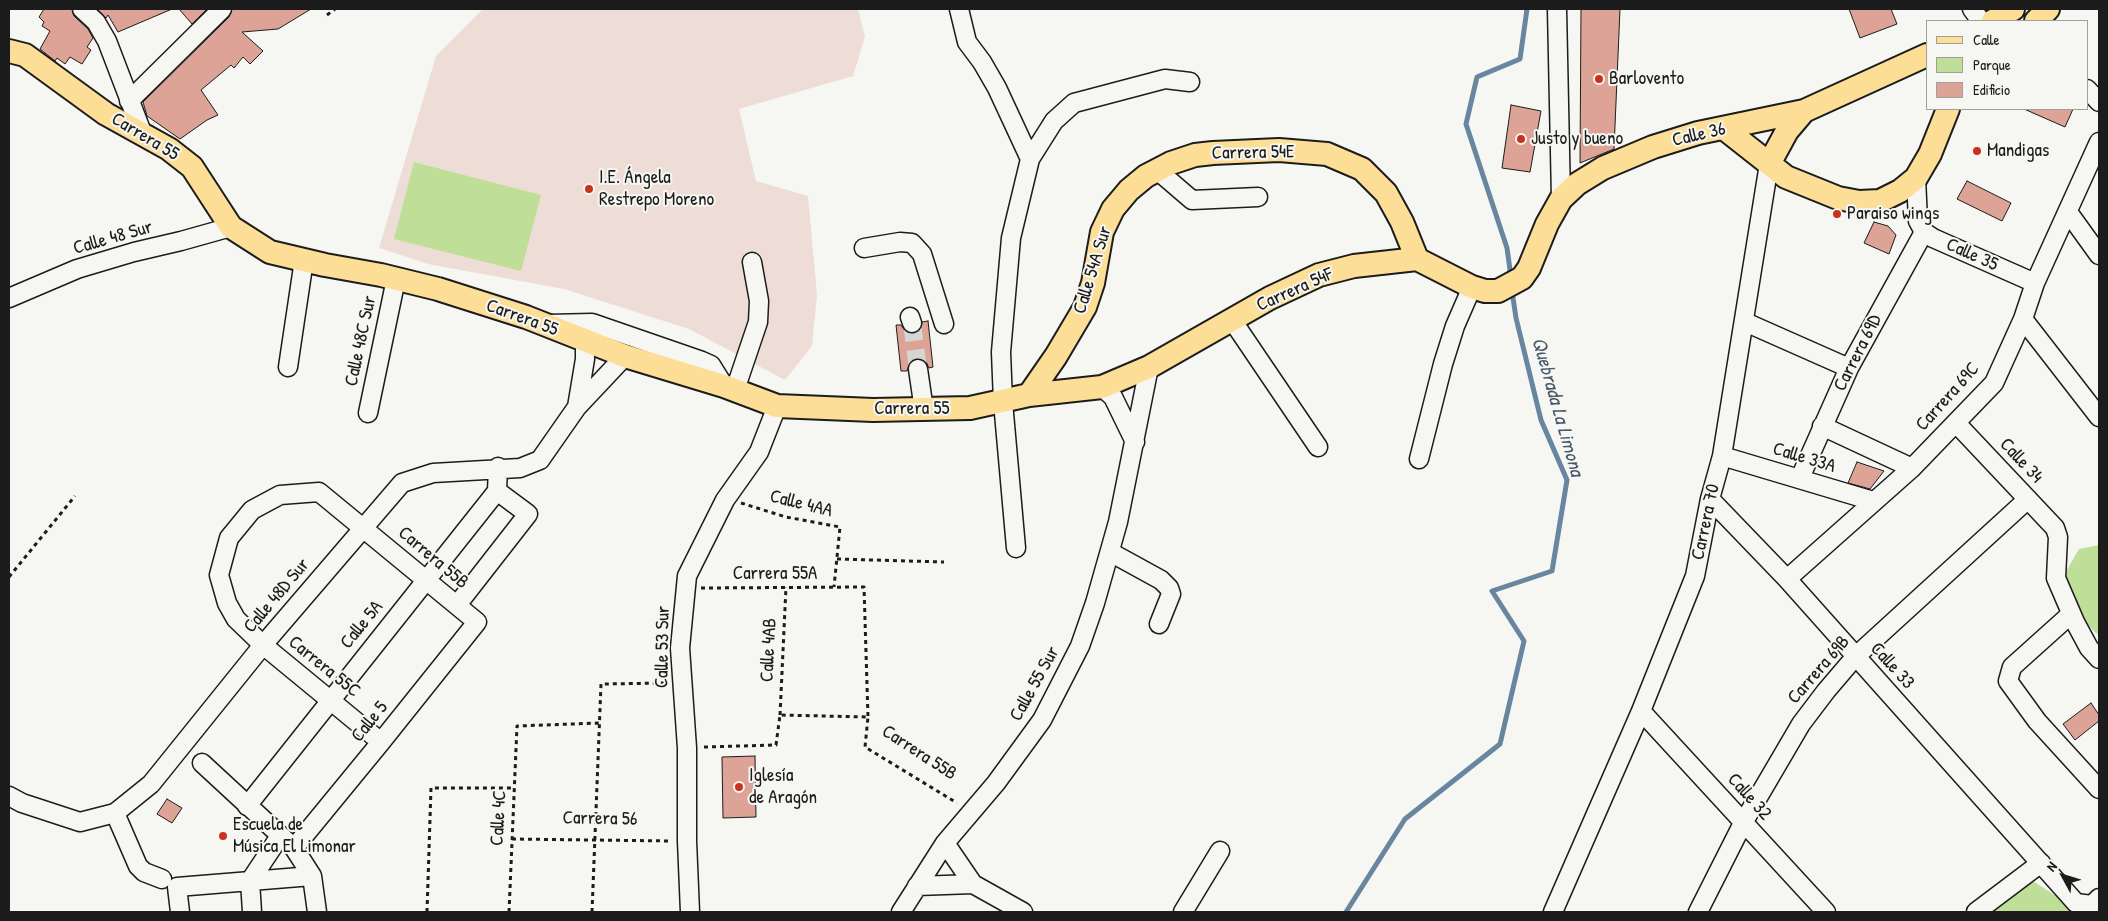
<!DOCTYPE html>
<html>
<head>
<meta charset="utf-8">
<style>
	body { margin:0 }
	#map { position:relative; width:2108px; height:921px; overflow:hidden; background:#f6f6f2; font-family:"Patrick Hand",sans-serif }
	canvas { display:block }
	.frame { position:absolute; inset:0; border:10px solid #1c1c1c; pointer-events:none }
	.legend { position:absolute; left:1926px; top:20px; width:162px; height:90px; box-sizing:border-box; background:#f6f6f2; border:1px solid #9f9f9c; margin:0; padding:6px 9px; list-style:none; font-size:15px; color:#1c1c1c }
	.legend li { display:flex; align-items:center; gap:10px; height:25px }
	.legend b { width:25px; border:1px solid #9f9f9c }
	.north { position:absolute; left:2038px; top:851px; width:50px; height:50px; -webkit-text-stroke:4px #f6f6f2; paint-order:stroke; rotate:309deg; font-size:14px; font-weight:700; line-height:20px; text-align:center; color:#1c1c1c }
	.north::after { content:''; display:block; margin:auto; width:18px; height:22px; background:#1c1c1c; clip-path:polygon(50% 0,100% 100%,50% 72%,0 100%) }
</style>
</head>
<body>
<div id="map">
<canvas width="2108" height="921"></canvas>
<div class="frame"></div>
<ul class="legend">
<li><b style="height:6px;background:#fdde96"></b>Calle</li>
<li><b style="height:14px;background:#bfde97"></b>Parque</li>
<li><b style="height:14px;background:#dca396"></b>Edificio</li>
</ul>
<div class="north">N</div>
</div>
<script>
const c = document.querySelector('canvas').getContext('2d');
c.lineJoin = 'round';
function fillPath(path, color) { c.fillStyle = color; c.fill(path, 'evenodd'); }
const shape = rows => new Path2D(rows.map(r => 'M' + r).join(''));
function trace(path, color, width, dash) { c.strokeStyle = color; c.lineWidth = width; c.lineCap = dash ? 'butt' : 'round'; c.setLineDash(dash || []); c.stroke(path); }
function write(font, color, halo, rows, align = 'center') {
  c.font = font + ' "Patrick Hand",sans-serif'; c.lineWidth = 4; c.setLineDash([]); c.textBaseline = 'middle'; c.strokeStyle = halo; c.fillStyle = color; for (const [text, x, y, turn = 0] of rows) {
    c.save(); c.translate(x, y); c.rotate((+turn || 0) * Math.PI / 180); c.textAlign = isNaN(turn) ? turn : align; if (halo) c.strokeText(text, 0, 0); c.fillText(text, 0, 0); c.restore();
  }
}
const built = shape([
	[483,9,858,9,865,37,853,76,739,109,756,181,808,196,817,295,812,346,785,380,689,329,564,289,428,264,379,248,436,56]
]);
const green = shape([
	[414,162,541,195,521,271,394,239],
	[2099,545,2099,636,2082,619,2064,575,2079,549],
	[2028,878,2075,908,2099,902,2099,912,1983,912]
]);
const stream = shape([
	[1511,277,1507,248,1466,124,1477,77,1520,59,1527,9],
	[1346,912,1405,819,1500,744,1524,641,1492,591,1552,571,1567,480,1541,420,1516,318,1512,291]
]);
const building = shape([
	[44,9,72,9,74,16,88,29,93,38,87,47,91,50,82,64,70,57,65,64,57,58,55,61,40,49,50,31,42,26,44,22,39,17,44,9],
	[97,9,172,9,118,32,108,15,106,18,97,9],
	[179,9,207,9,192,24,179,9],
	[232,9,311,9,278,29,242,32,263,51,250,64,243,57,234,68,231,65,201,90,218,115,207,120,180,139,147,116,143,102,229,17,232,9],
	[1581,9,1620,9,1614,149,1580,163,1581,9],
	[1849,9,1891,9,1897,24,1860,38,1849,9],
	[1511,105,1541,111,1530,172,1502,168,1511,105],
	[2024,109,2073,109,2065,127,2024,109],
	[1967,181,2011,203,2002,221,1957,199,1967,181],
	[1874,222,1888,226,1896,235,1889,254,1864,243,1874,222],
	[928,321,933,367,929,368,926,362,917,358,911,361,907,371,901,371,896,325,901,325,905,331,915,333,920,330,922,322,928,321],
	[1857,462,1884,471,1870,489,1848,483,1857,462],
	[2091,703,2099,715,2099,721,2075,740,2063,724,2091,703],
	[755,756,756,817,723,818,722,757,755,756],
	[167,799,182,808,172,823,157,814,167,799]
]);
const minorTunnel = shape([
	[912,323,918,369]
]);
const path = shape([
	[327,15,335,9],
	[741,503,786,517,840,527,834,587],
	[837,559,944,562],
	[9,577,75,496],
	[701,588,864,587,868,717],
	[780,715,786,587],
	[704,747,776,745,780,715,868,717,865,747,957,803],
	[512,839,671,841],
	[427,912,431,788,514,788],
	[509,912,517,726,600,723],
	[592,912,601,684,668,683]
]);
const minor = shape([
	[82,9,96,22,107,41,143,135],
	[959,9,967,42,982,62,997,88,1030,159],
	[1557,9,1561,199],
	[1972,9,1981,21],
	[2087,89,2099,102],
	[129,101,222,9],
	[1157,170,1192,200,1258,197],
	[1916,178,1918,221,1924,232,1933,238,2035,283],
	[2068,212,2099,255],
	[864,248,900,242,912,243,922,254,944,324],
	[9,298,77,269,134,252,181,241,231,227],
	[910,317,912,323],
	[2023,319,2099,417],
	[1232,320,1318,447],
	[1745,322,1849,368],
	[548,324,592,323,702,361,711,365,724,386],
	[288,367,304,260],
	[918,369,924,410],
	[1102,387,1113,397,1135,442],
	[735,390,758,322,759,301,752,262],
	[577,407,585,359,585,341],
	[368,413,396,279],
	[1956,423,2055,528,2058,537,2056,578,2075,622,2089,648,2099,659],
	[1822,426,1912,468],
	[1722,456,1873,501],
	[1419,459,1443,364,1455,326,1472,287],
	[1800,478,1849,368,1924,232],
	[1710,499,1787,579,2076,903,2092,905,2099,898],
	[1016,548,1003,402,1001,352,1011,238,1030,159,1054,121,1074,103,1165,79,1190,82],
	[1110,552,1161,580,1169,588,1171,594,1159,624],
	[1787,579,1912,468,1994,383,2023,319,2035,283,2099,142],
	[457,605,528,514,497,491],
	[2071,614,2012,667,2008,681,2037,721,2099,789],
	[1641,711,1826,912],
	[202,763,294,848,312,876,317,912],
	[9,796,22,803,80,822,115,813,151,784,263,645,402,483,433,473,520,468,540,460,577,407,625,356],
	[247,806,497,491,498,467],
	[115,813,138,866,144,872,162,879],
	[945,843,973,884,1023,912],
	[294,848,381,742,477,622,319,492,280,495,252,510,229,538,219,575,227,603,236,619,263,645,381,742],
	[917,886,973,884],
	[180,912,177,887,312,876],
	[252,912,250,881,280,836],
	[690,912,687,841,687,748,680,648,687,576,725,500,759,452,777,406],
	[901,912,945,843,996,783,1042,720,1080,646,1095,603,1118,522,1149,367],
	[1183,912,1220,851],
	[1553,912,1641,711,1695,576,1710,499,1722,456,1769,164],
	[1698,912,1743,823,1801,724,1826,691,1855,657,2028,499],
	[1976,912,2041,863]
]);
const major = shape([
	[1993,21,2013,9],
	[2036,21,2048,9],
	[9,51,25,55,106,114,169,149,192,167,231,227,270,252,325,265,381,275,438,289,526,317,625,356,724,386,777,406,873,410,970,408,1029,395,1102,387,1149,367,1270,298,1319,275,1354,266,1417,259,1472,287,1485,291,1498,291,1522,278,1529,268,1547,224,1561,199,1577,184,1603,168,1653,147,1698,133,1804,111,1927,55],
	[1725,129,1786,177,1838,198,1859,202,1880,201,1900,191,1916,178,1930,154,1948,109],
	[1769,164,1787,131,1804,111],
	[1029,395,1056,356,1085,307,1093,283,1102,232,1113,209,1129,190,1146,176,1171,163,1195,155,1213,153,1279,150,1327,154,1362,169,1386,193,1402,222,1417,259]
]);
const markers = [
	[1599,79,5,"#c8321e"],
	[1521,139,5,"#c8321e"],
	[1977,151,5,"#c8321e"],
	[589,189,5,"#c8321e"],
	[1837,214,5,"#c8321e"],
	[739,787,5,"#c8321e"],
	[223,836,5,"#c8321e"]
];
const poiNames = [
	["Barlovento",1609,79],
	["Justo y bueno",1531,139],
	["Mandigas",1987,151],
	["I.E. Ángela",599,178],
	["Restrepo Moreno",599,200],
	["Paraiso wings",1847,214],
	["Iglesía",749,776],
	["de Aragón",749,798],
	["Escuela de",233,825],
	["Música El Limonar",233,847]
];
const streetNames = [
	["Calle 36",1699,135,-13],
	["Carrera 55",145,137,31],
	["Carrera 54E",1253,153,-1],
	["Calle 48 Sur",113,238,-16],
	["Calle 35",1972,255,24],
	["Calle 54A Sur",1093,270,-73],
	["Carrera 54F",1295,290,-24],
	["Carrera 55",522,318,20],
	["Calle 48C Sur",361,341,-78],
	["Carrera 69D",1858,353,-63],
	["Carrera 69C",1948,397,-48],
	["Carrera 55",912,409],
	["Calle 33A",1804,458,17],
	["Calle 34",2021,461,47],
	["Calle 4AA",801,504,14],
	["Carrera 70",1706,522,-78],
	["Carrera 55B",433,558,40],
	["Carrera 55A",775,574],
	["Calle 48D Sur",277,596,-50],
	["Calle 5A",362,625,-51],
	["Calle 53 Sur",663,647,-89],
	["Calle 4AB",769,650,-87],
	["Calle 33",1892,666,48],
	["Carrera 55C",324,667,39],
	["Carrera 69B",1819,670,-49],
	["Calle 55 Sur",1035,684,-61],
	["Calle 5",370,722,-51],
	["Carrera 55B",919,753,33],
	["Calle 32",1749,797,48],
	["Calle 4C",499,818,-87],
	["Carrera 56",600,819,1]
];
const waterNames = [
	["Quebrada La Limona",1557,407,74]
];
fillPath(built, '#eeddd6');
fillPath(green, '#bfde97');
trace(stream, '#6886a0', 5);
fillPath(building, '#dca396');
trace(building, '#1c1c1c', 1);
trace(minorTunnel, '#d5d5d2', 18, [18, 9]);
trace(minor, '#1c1c1c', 21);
trace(major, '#1c1c1c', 26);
trace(path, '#1c1c1c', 3, [4, 4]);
trace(minor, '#f6f6f2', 18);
trace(major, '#fdde96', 22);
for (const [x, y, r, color] of markers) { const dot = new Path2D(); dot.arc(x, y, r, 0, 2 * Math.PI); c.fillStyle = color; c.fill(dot); trace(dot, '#f6f6f2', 2); }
write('19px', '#1c1c1c', '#f6f6f2', poiNames, 'left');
write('19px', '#1c1c1c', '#f6f6f2', streetNames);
write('italic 20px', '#485a69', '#f6f6f2', waterNames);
</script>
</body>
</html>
